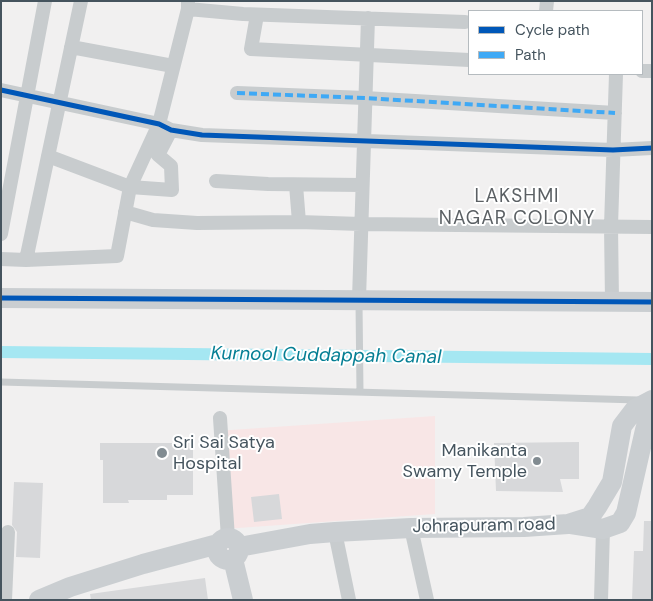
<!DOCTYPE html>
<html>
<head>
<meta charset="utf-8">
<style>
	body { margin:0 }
	#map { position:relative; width:653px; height:601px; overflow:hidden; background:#f1f0f0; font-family:"DM Sans",sans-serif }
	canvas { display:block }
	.frame { position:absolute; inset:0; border:2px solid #45545e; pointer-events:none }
	.legend { position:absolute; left:468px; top:10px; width:175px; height:65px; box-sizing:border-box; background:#fff; border:1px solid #b5bbbf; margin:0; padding:6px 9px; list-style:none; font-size:15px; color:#45545e }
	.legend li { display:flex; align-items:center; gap:10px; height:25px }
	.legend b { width:25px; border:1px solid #b5bbbf }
</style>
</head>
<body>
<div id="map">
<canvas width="653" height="601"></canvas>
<div class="frame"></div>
<ul class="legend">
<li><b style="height:6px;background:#0057b8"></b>Cycle path</li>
<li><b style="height:6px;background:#3fa9f5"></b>Path</li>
</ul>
</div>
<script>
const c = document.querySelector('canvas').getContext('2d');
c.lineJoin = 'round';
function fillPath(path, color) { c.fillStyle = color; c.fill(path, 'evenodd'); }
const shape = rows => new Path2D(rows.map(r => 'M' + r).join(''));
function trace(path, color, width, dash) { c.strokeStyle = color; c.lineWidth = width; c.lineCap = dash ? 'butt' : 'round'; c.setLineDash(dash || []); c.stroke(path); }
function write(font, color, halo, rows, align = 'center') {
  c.font = font + ' "DM Sans",sans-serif'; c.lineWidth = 4; c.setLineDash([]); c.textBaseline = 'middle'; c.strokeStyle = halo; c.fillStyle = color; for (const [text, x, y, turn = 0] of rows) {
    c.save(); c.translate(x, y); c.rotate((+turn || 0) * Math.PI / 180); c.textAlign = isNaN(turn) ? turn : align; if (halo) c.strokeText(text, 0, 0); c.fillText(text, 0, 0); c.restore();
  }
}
const medical = shape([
	[435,416,435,514,224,529,216,431]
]);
const canal = shape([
	[1,352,652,359]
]);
const building = shape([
	[579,442,579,479,560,479,563,492,496,491,494,443],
	[100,443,193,443,193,495,167,495,167,500,128,500,129,503,103,503,103,460,100,460],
	[14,482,43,483,40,558,16,557,17,532,12,525],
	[279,494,282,519,254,522,251,497],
	[644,521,652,521,652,600,632,600,634,551,643,551],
	[205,578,208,600,91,600,90,594]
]);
const lane = shape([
	[359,303,360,392],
	[1,382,638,400]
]);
const street = shape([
	[188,9,243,14,465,22],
	[546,11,547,1],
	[257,15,251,49,469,60],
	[71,47,173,66],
	[642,71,652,71],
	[1,90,159,124,171,130,202,135,613,150,652,148],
	[237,93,365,98,615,113],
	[48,156,130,187,172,190,171,166,158,155,171,130],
	[216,181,268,184,362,185],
	[296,185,299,222],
	[125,212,153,220,197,223,299,222,361,224,652,227],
	[1,234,45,1],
	[1,259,26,260,117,256,130,187,159,124,188,9,188,1],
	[26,260,81,1],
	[359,299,368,18],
	[612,301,611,226,616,74],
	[220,418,228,538],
	[411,528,427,600],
	[335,532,349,600],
	[5,600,8,532],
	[601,600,603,529]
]);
const secondary = shape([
	[1,298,652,302],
	[571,524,603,529,620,523,626,513,645,430,649,417,652,417],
	'217 549a11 11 0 1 1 22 0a11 11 0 1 1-22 0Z',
	[239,547,310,534,335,532,411,528,524,527,568,524,590,517,597,507,612,482,622,426,635,409,652,400],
	[233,559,243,600],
	[39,600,70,587,143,564,218,544]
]);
const quiet = shape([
	[237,93,365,98,615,113]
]);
const cycleway = shape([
	[1,90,159,124,171,130,202,135,613,150,652,148],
	[1,298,652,302]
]);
const markers = [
	[162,453,6,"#818b91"],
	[537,461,5,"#818b91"]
];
const poiNames = [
	["Sri Sai Satya",173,443],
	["Hospital",173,464],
	["Manikanta",527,451,"right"],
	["Swamy Temple",527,472,"right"]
];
const streetNames = [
	["Johrapuram road",484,526,-1]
];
const neighbourhoodNames = [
	["LAKSHMI",517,197],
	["NAGAR COLONY",517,219]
];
const waterNames = [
	["Kurnool Cuddappah Canal",326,356,1]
];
fillPath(medical, '#f8e6e6');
trace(canal, '#a5e7f2', 12);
fillPath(building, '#d7d8da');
trace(lane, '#c8ccce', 7);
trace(street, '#c8ccce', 14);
trace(secondary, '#caced1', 20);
trace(quiet, '#3fa9f5', 4, [8, 4]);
trace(cycleway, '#0057b8', 5);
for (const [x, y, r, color] of markers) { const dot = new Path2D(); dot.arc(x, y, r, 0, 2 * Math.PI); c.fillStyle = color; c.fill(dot); trace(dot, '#fff', 2); }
write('18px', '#45545e', '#fff', poiNames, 'left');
write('18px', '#45545e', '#fff', streetNames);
c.letterSpacing = '1px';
write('19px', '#5b6064', '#fff', neighbourhoodNames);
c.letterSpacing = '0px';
write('italic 19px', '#057f94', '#fff', waterNames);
</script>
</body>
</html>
